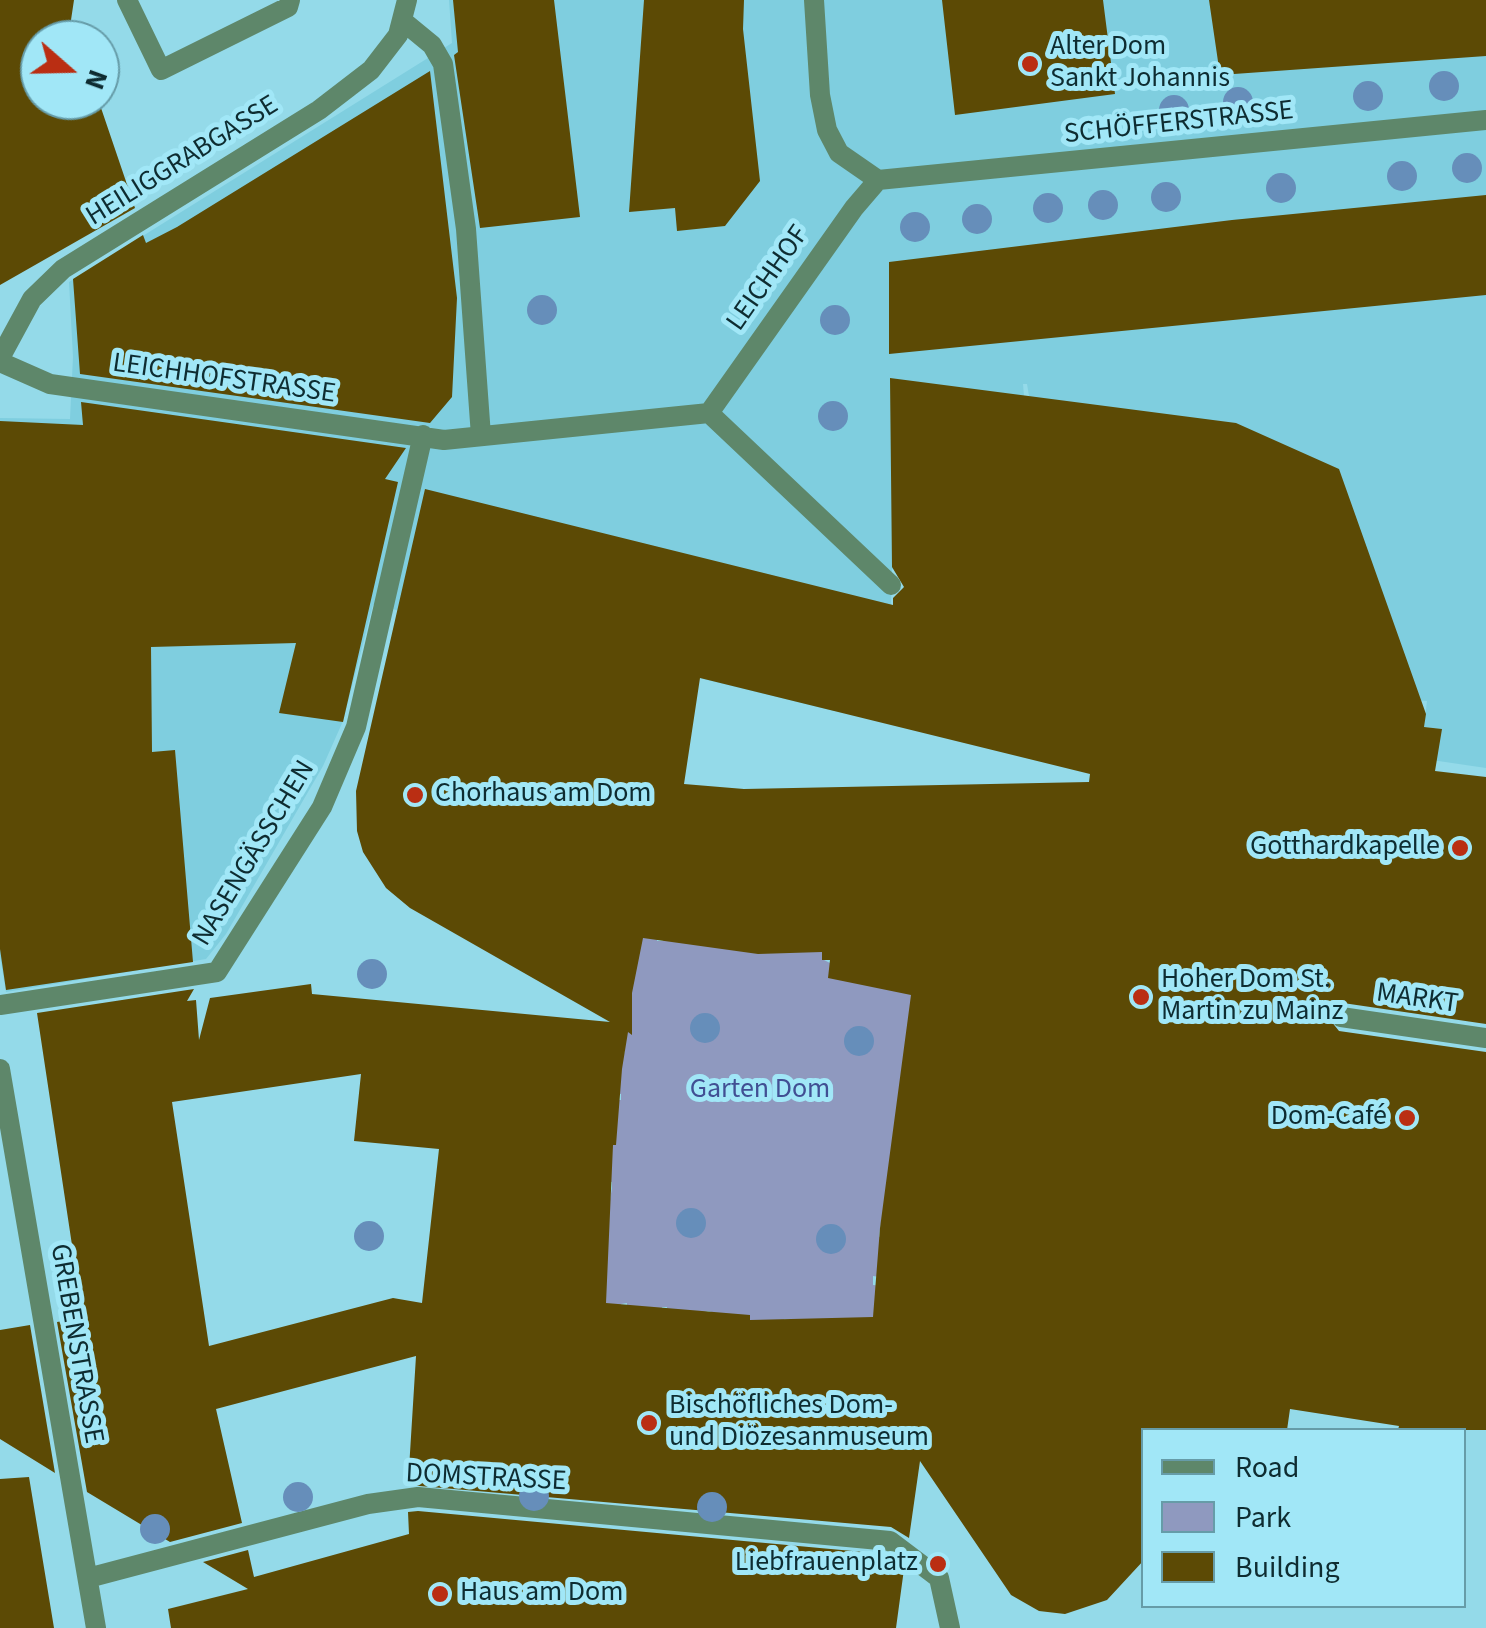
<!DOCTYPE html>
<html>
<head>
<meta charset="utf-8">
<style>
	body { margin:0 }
	#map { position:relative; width:1486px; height:1628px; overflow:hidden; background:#94dae9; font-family:"Source Sans 3",sans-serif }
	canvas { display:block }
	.legend { position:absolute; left:1141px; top:1428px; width:325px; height:180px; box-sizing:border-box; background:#a1e7f7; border:2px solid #669ca8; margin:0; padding:12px 18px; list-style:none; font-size:30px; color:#0e2c31 }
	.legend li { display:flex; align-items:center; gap:20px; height:50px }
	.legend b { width:50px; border:2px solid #669ca8 }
	.north { position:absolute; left:20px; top:20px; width:100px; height:100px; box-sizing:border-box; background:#a1e7f7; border:2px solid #669ca8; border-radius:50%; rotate:110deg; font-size:28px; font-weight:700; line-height:40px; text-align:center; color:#0e2c31 }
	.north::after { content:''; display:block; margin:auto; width:35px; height:45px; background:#ba2e13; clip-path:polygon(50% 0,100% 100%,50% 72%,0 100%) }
</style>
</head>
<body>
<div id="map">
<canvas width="1486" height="1628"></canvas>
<ul class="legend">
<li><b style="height:12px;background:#5e876a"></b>Road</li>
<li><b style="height:28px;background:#8f99bf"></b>Park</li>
<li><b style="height:28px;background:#5c4a05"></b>Building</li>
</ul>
<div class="north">N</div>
</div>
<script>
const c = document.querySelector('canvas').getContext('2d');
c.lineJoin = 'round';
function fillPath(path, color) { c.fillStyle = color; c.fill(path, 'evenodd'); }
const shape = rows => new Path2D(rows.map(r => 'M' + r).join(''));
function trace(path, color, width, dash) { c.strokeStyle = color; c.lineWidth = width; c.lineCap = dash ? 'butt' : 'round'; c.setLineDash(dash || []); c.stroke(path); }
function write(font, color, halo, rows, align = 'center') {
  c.font = font + ' "Source Sans 3",sans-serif'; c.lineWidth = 10; c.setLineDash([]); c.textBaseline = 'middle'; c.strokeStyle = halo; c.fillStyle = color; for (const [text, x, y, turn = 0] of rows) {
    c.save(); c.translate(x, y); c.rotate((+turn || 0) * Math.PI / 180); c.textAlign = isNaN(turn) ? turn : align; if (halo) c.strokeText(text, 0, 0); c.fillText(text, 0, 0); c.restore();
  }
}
const built = shape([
	[449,0,1486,0,1486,768,1418,758,1442,729,1424,727,1427,701,1410,700,1029,396,1027,384,1023,384,1039,578,892,569,891,605,862,598,834,711,597,653,373,605,343,721,323,766,226,934,206,959,6,992,0,956,0,418,70,419,73,357,69,282,452,43]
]);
const green = shape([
	[657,929,657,941,663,941,664,929,823,943,822,959,830,963,924,972,880,1229,879,1237,892,1238,886,1278,873,1276,873,1285,885,1286,876,1343,789,1319,784,1319,783,1331,708,1311,667,1320,667,1307,662,1307,661,1319,627,1316,627,1303,621,1304,620,1315,590,1312,612,1188,612,1182,601,1181,604,1144,616,1144,608,1100,621,1100,621,1094,609,1093,625,1051,624,930]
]);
const building = shape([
	[0,0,74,0,68,40,40,40,40,100,99,102,135,208,0,285],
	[453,0,554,0,580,217,480,228,454,55,458,52],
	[644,0,744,0,743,29,760,181,725,226,677,231,675,208,629,212],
	[942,0,1103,0,1115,94,955,115],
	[1209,0,1486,0,1486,56,1220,75],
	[430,71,457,298,452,397,430,423,80,374,73,279,143,235,146,243,177,227],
	[1486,195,1486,295,889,354,889,262,1232,220],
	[890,378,1236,423,1339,469,1426,714,1424,727,1442,729,1435,771,1486,777,1486,1024,1343,1003,1331,1008,1327,1016,1339,1031,1486,1052,1486,1430,1398,1430,1399,1426,1290,1409,1287,1430,1144,1430,1144,1560,1107,1600,1065,1614,1039,1611,1011,1595,920,1461,909,1538,891,1527,408,1485,416,1356,216,1409,242,1523,170,1542,87,1492,57,1322,83,1318,37,1013,194,989,187,1001,196,1000,199,1040,210,998,311,984,312,994,610,1022,410,908,386,888,363,852,357,831,356,791,425,489,893,605,893,598,904,587,892,567],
	[700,678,1090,774,1089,782,744,789,684,784],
	[643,938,758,954,822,952,822,960,830,960,828,978,911,995,880,1228,873,1317,750,1320,750,1315,606,1303,613,1145,616,1145,622,1069,628,1032,632,1035,632,993],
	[361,1074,354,1141,439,1149,422,1303,393,1298,209,1346,172,1102],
	[81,402,406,448,385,479,398,482,343,722,279,713,296,643,151,647,152,752,175,750,193,962,6,990,0,949,0,421,83,425],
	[30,1325,55,1473,0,1439,0,1330],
	[29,1477,54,1628,0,1628,0,1479],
	[418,1511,885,1554,904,1569,896,1628,171,1628,168,1609,248,1589,203,1562,248,1550,254,1577,409,1534,408,1512]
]);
const lane = shape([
	[127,0,161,70,288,7,290,0]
]);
const street = shape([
	[814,0,820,95,827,130,839,153,878,180],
	[404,22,432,45,443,64,466,229,481,436],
	[878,180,1486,120],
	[0,358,32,299,63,269,319,110,371,70,398,35,407,0],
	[0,362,50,384,444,440,709,413,854,208,878,180],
	[709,413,891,585],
	[0,1005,217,972,322,807,356,727,423,435],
	[1341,1017,1486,1038],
	[0,1069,96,1628],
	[88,1578,368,1504,418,1497,890,1541,939,1578,950,1628]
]);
const trees = [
	[1444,86],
	[1368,96],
	[1238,102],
	[1174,110],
	[1467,168],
	[1402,176],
	[1281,188],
	[1166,197],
	[1103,205],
	[1048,208],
	[977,219],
	[915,227],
	[542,310],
	[835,320],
	[833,416],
	[372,974],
	[705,1028],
	[859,1041],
	[691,1223],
	[369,1236],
	[831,1239],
	[534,1496],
	[298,1497],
	[712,1507],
	[155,1529]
];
const markers = [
	[1030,64,10,"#ba2e13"],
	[415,795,10,"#ba2e13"],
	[1460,848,10,"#ba2e13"],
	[1141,997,10,"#ba2e13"],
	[1407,1118,10,"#ba2e13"],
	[649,1423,10,"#ba2e13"],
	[938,1564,10,"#ba2e13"],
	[440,1594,10,"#ba2e13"]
];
const poiNames = [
	["Alter Dom",1050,48],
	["Sankt Johannis",1050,80],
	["Chorhaus am Dom",435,795],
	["Gotthardkapelle",1440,848,"right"],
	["Hoher Dom St.",1161,981],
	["Martin zu Mainz",1161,1013],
	["Dom-Café",1387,1118,"right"],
	["Bischöfliches Dom-",669,1407],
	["und Diözesanmuseum",669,1439],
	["Liebfrauenplatz",918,1564,"right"],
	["Haus am Dom",460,1594]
];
const streetNames = [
	["SCHÖFFERSTRASSE",1179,124,-6],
	["HEILIGGRABGASSE",183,162,-32],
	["LEICHHOF",769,279,-55],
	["LEICHHOFSTRASSE",224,380,8],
	["NASENGÄSSCHEN",255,854,-59],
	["MARKT",1417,1000,8],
	["GREBENSTRASSE",75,1344,80],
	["DOMSTRASSE",486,1479,3]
];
const parkNames = [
	["Garten Dom",760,1091]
];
fillPath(built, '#7fcedf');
fillPath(green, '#8f99bf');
fillPath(building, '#5c4a05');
trace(lane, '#5e876a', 20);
trace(street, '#5e876a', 20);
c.fillStyle = '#668eba';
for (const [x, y] of trees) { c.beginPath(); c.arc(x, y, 15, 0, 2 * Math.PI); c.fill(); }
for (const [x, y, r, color] of markers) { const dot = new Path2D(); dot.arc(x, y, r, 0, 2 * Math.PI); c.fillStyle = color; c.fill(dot); trace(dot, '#a1e7f7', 4); }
write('28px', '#0e2c31', '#a1e7f7', poiNames, 'left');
write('28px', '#0e2c31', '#a1e7f7', streetNames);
write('28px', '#414f93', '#a1e7f7', parkNames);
</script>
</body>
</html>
